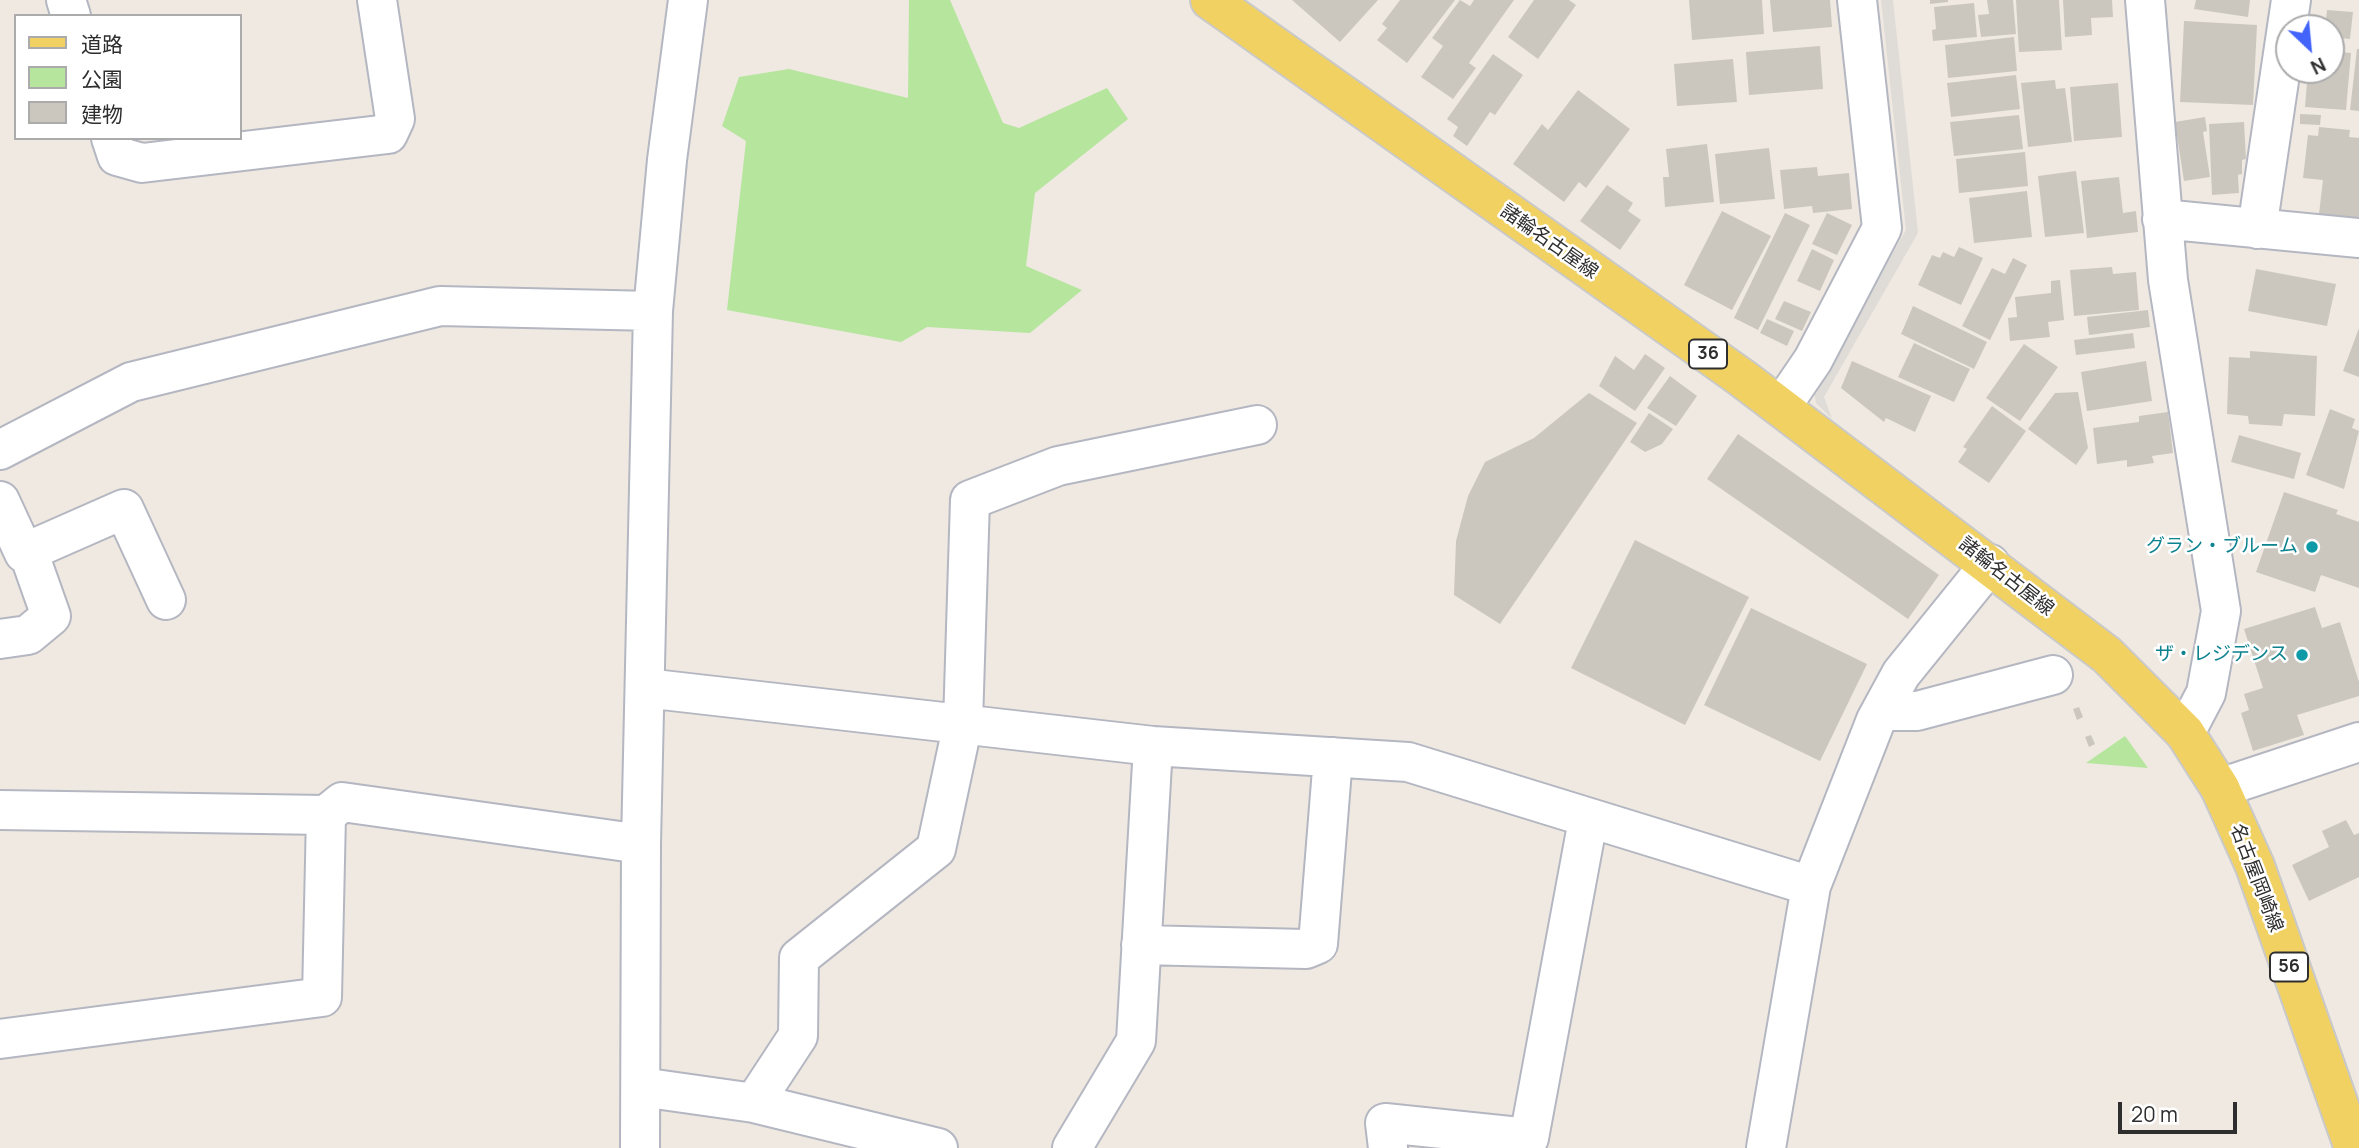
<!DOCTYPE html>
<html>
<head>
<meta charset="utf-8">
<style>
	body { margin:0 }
	#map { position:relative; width:2359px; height:1148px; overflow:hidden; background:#efe9e1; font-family:Manrope,"Noto Sans JP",sans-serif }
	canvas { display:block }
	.legend { position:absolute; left:14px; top:14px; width:228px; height:126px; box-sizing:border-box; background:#fff; border:2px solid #ababab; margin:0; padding:9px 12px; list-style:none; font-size:21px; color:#2e2e2e }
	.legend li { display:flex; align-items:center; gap:14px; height:35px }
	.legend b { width:35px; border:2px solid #ababab }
	.north { position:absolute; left:2275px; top:14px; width:70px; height:70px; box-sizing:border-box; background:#fff; border:2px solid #ababab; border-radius:50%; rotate:154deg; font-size:19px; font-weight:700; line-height:28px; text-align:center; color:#2e2e2e }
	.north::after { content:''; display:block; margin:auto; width:24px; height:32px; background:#4264fb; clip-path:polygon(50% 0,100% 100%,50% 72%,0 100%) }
	.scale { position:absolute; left:2118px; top:1102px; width:119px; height:32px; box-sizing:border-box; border:4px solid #2e2e2e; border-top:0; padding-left:9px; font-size:21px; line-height:24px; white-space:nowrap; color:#2e2e2e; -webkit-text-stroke:5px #fff; paint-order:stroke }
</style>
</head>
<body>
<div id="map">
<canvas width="2359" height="1148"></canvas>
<ul class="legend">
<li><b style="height:9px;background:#f2d163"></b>道路</li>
<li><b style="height:19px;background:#b6e59e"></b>公園</li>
<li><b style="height:19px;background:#cbc7bf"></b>建物</li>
</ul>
<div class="north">N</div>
<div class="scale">20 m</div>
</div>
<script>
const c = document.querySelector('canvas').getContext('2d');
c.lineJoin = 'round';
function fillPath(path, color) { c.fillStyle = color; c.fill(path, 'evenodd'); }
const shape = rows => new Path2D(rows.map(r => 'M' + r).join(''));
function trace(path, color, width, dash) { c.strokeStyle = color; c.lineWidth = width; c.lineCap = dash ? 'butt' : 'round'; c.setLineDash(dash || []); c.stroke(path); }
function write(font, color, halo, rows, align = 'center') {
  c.font = font + ' Manrope,"Noto Sans JP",sans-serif'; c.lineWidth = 5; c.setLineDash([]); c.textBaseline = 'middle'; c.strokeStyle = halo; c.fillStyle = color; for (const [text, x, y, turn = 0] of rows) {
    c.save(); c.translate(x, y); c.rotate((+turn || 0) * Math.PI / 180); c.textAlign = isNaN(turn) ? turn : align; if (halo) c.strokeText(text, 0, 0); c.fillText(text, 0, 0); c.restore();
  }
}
const green = shape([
	[909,0,950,0,1003,123,1019,128,1107,88,1128,119,1035,193,1026,266,1082,290,1030,333,927,327,901,342,727,310,746,141,722,126,739,77,789,69,908,98],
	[2125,736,2148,768,2086,763]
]);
const plaza = shape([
	[1881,0,1893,0,1918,233,1824,397,1832,419,1816,403,1814,392,1906,230]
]);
const building = shape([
	[1292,0,1378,0,1340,42],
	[1400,0,1455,0,1407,63,1377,40,1387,28,1382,24],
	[1460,0,1470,6,1474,0,1514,0,1469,63,1476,68,1453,99,1421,77,1443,46,1432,38],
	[1534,0,1569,0,1576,5,1538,59,1508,37],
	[1689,0,1762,0,1764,34,1692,40],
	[1770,0,1830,0,1832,27,1773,32],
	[1930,0,1948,0,1948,2,1930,4],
	[1987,0,2013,0,2016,34,1981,37,1978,15,1989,14],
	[2016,0,2059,0,2062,50,2019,52],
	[2063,0,2112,0,2113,17,2091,18,2092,35,2065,37],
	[2196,0,2250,0,2248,17,2194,9],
	[1974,3,1977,37,1933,41,1932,30,1936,29,1934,7],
	[2327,10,2353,12,2350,39,2331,37,2331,28,2325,28],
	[2184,21,2257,25,2253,105,2180,102],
	[2014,37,2017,71,1948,78,1945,45],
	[1820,46,1823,89,1749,95,1746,52],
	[2357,49,2359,49,2359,111,2350,110],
	[2331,51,2351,53,2346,110,2305,107,2308,70,2331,70],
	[1493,54,1523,75,1495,115,1490,112,1467,146,1453,136,1458,127,1447,119],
	[1733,59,1737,102,1677,106,1674,64],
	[2016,75,2020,109,1951,117,1947,83],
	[2055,80,2056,89,2065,88,2072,142,2028,147,2021,83],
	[2118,83,2122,137,2074,141,2070,87],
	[1578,90,1630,129,1586,188,1579,182,1564,202,1513,164,1542,124,1548,130],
	[2300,114,2321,115,2320,125,2300,124],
	[2019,115,2023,149,1954,156,1950,122],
	[2205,117,2207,131,2203,132,2210,177,2184,181,2175,122],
	[2244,122,2246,159,2242,160,2242,174,2238,175,2239,193,2212,195,2209,124],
	[2319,127,2350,130,2349,137,2359,138,2359,218,2319,214,2323,180,2303,178,2308,135,2318,136],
	[1707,144,1714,202,1665,207,1663,177,1669,177,1666,149],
	[1769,148,1775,199,1720,204,1715,154],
	[2025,152,2028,186,1959,193,1956,159],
	[1817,167,1818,176,1849,173,1852,209,1813,213,1812,206,1784,209,1780,170],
	[2076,171,2084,233,2045,237,2038,176],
	[2119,177,2123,213,2136,211,2138,232,2087,238,2081,181],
	[1607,185,1633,203,1628,211,1641,220,1620,250,1580,221],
	[2027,191,2032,237,1974,243,1969,198],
	[1722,211,1771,236,1732,310,1684,285],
	[1785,213,1810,225,1758,330,1734,318],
	[1827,213,1852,225,1837,255,1812,244],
	[1959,247,1983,258,1961,305,1918,285,1932,255,1940,258,1943,252,1954,257],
	[1812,249,1834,260,1820,291,1797,281],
	[2013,258,2027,265,1990,340,1962,326,1992,268,2005,274],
	[2112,267,2113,274,2136,272,2139,310,2074,316,2070,270],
	[2256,269,2336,284,2327,326,2248,311],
	[2060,280,2064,320,2048,322,2050,337,2010,341,2008,318,2017,317,2015,297,2051,293,2051,281],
	[1784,301,1811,312,1802,331,1775,319],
	[1913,306,1987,342,1974,369,1901,334],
	[2148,310,2150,327,2089,335,2087,317],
	[1767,319,1794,331,1787,346,1760,333],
	[2359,328,2359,377,2343,371],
	[2133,333,2135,348,2076,355,2074,340],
	[1914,343,1970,369,1954,402,1898,377],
	[2024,344,2058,367,2020,421,1986,398],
	[2250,351,2317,356,2315,416,2284,414,2282,426,2249,424,2248,416,2227,414,2229,357,2250,358],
	[1645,354,1665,368,1635,411,1599,386,1615,356,1634,370],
	[1852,361,1931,396,1915,432,1886,418,1884,422,1841,388],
	[2146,361,2152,401,2087,411,2081,372],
	[1670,376,1697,396,1676,426,1647,408],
	[2078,392,2088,448,2076,465,2028,429,2055,393],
	[1589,393,1637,423,1500,624,1454,595,1456,541,1468,496,1485,462,1534,438],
	[1992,406,2026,431,1989,483,1958,462,1967,449,1963,447],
	[2330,409,2355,419,2352,428,2359,431,2344,489,2306,475],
	[2168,412,2173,453,2152,456,2154,463,2127,467,2127,460,2097,464,2093,428,2139,422,2139,416],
	[1649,413,1673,429,1662,444,1645,452,1630,442],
	[1738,434,1939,575,1908,619,1707,479],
	[2239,435,2301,453,2294,479,2231,462],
	[2284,492,2338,510,2336,514,2359,522,2359,588,2321,575,2315,592,2256,572],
	[1635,540,1749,597,1685,725,1571,668],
	[2315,607,2322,628,2340,622,2359,682,2359,696,2297,715,2304,735,2253,751,2241,713,2249,710,2244,694,2263,688,2244,629],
	[1751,608,1867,664,1820,761,1704,705],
	[2079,707,2083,717,2077,720,2073,709],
	[2091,735,2095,744,2089,747,2085,737],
	[2346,820,2354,835,2359,833,2359,877,2309,901,2292,865,2329,847,2322,831]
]);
const minor = shape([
	[66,0,71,16],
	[2145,0,2168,280,2221,611,2206,693,2185,733],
	[111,138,117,156,142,163,388,134,395,119,377,0],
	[2162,219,2359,238],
	[2257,229,2291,0],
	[1781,407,1813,360,1882,228,1857,0],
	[0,450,131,382,440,306,653,311],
	[0,501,24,553,124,509,166,600],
	[0,639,28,635,51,616,28,551],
	[645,688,1153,746,1408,762,1811,886],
	[1882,711,1917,711,2053,675],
	[2220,788,2359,742],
	[0,810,326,815,342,802,641,844],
	[1141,945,1306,949,1318,944,1333,757],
	[0,1039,322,997,326,815],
	[641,1087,754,1103,938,1148],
	[754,1103,798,1036,799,958,936,849,963,723,970,500,1058,466,1257,425],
	[640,1148,641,844,653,311,667,160,688,0],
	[1072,1148,1136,1041,1153,746],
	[1388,1148,1385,1123,1529,1138,1588,820],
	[1766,1148,1811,886,1876,720,1901,674,1990,564]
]);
const major = shape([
	[1210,0,1742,378,2107,655,2185,733,2220,788,2255,866,2354,1148]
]);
const markers = [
	[2312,547,7,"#0f9aa8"],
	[2302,655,7,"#0f9aa8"]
];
const shields = [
	[1708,354,38],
	[2289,967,38]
];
const shieldNames = [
	["36",1708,354],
	["56",2289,967]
];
const streetNames = [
	["諸輪名古屋線",1549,242,35],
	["諸輪名古屋線",2006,577,38],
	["名古屋岡崎線",2256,878,69]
];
const cultureNames = [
	["グラン・ブルーム",2298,547],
	["ザ・レジデンス",2288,655]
];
fillPath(green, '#b6e59e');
fillPath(plaza, '#dfdcd8');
fillPath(building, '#cbc7bf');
trace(minor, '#b4b7c1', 42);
trace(major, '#c9c9c9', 42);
trace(minor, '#fff', 38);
trace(major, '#f2d163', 38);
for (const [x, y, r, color] of markers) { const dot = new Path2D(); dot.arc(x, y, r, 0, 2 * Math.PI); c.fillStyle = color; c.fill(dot); trace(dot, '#fff', 2.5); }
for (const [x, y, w] of shields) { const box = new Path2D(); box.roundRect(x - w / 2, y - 14.5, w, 29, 5); c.fillStyle = '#fff'; c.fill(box); trace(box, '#2e2e2e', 2); }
write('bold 18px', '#2e2e2e', null, shieldNames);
write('19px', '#2e2e2e', '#fff', streetNames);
write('19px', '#0d838f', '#fff', cultureNames, 'right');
</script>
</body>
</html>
